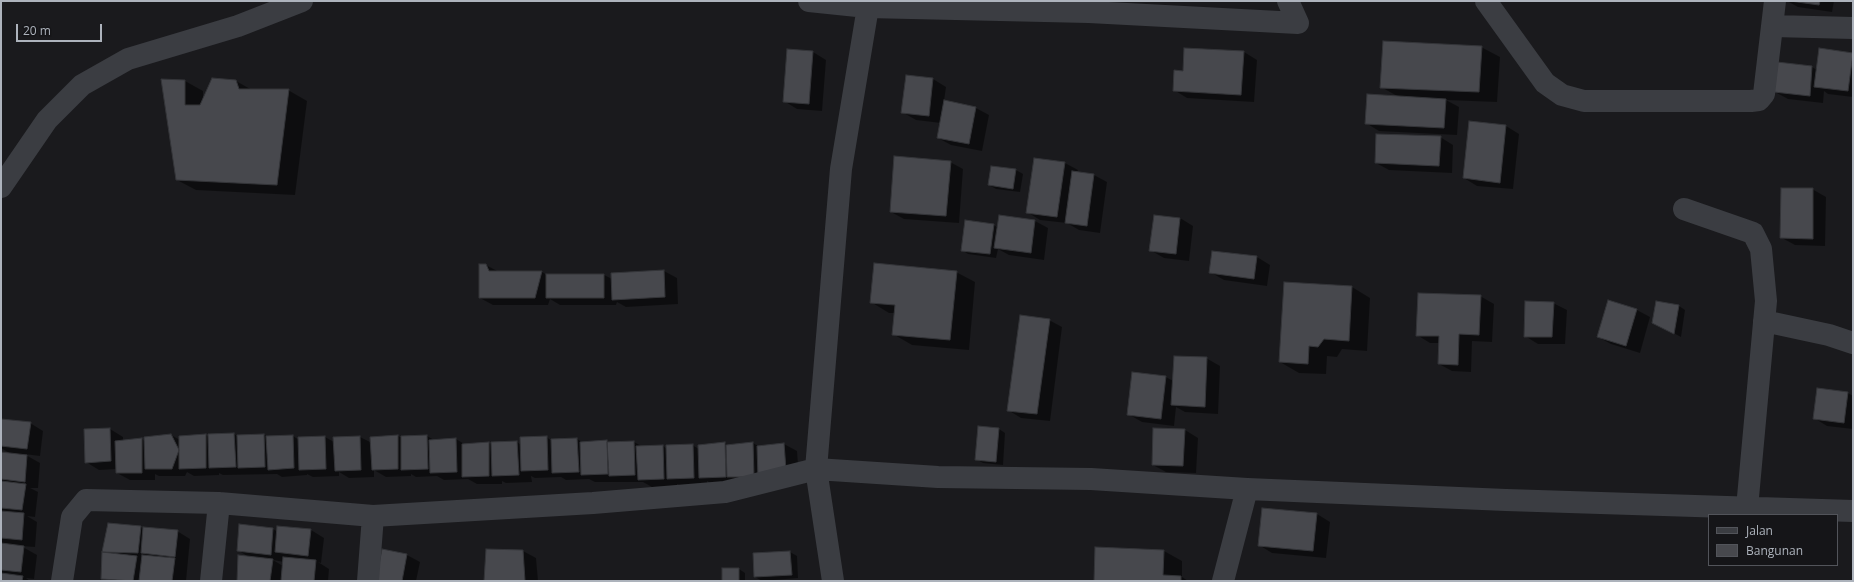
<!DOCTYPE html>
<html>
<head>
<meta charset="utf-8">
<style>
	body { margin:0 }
	#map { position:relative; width:1854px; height:582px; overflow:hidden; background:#1a1a1d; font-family:"Open Sans",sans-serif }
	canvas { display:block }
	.frame { position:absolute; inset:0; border:2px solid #adb3bc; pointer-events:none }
	.legend { position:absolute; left:1708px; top:514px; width:130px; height:52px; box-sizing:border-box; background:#151518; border:1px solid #52545a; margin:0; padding:5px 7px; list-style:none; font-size:12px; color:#adb3bc }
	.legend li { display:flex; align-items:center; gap:8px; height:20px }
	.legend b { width:20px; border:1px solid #52545a }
	.scale { position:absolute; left:16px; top:24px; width:86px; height:18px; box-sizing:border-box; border:2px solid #adb3bc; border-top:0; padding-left:5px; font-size:12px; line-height:14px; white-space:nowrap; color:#adb3bc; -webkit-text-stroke:3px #151518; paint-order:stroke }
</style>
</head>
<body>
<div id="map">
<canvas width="1854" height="582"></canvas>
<div class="frame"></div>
<ul class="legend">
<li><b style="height:5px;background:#3b3d42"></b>Jalan</li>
<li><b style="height:11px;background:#47484d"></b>Bangunan</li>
</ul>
<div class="scale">20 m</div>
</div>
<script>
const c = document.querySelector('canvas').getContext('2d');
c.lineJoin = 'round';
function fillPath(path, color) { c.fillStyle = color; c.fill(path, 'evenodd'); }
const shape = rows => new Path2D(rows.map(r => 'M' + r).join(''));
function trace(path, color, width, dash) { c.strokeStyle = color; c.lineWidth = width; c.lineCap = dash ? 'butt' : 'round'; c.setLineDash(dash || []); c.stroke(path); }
const shadow = shape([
	[1787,1,1834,1,1832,12,1798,7],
	[1481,47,1500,57,1497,102,1446,100,1459,107,1457,135,1379,131,1366,123,1399,97,1381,87],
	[1820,49,1853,54,1853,97,1828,94,1824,91,1823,103,1788,99,1775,92,1778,64,1812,67,1817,70],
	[788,50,813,52,826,60,822,111,797,109,784,101],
	[1244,52,1257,60,1254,102,1187,98,1174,90,1184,72],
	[907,76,933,79,946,87,944,101,976,108,989,115,982,151,951,145,938,138,941,123,916,120,902,112],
	[185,81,203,91,203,100,236,81,252,90,288,90,307,101,295,195,196,190,177,180],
	[1470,122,1506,126,1519,134,1513,189,1477,186,1464,178],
	[1440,137,1453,145,1452,173,1389,170,1376,163],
	[950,162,963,169,959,223,904,219,891,212],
	[1065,163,1078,170,1077,172,1094,175,1107,182,1100,233,1079,230,1067,223,1040,220,1027,212],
	[992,167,1016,170,1023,174,1020,192,996,189,989,185],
	[1812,189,1826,197,1825,246,1795,245,1782,238],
	[1000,216,1035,221,1048,228,1044,260,1009,255,998,249,996,258,968,254,962,250,994,225,998,228],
	[1155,216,1180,218,1193,226,1189,261,1164,258,1150,250],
	[1213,252,1257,257,1270,265,1267,286,1224,280,1210,272],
	[486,265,499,272,542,272,547,275,604,275,612,279,664,271,677,278,678,304,626,307,617,302,616,305,560,305,550,299,548,305,493,305,480,298],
	[956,272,975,282,969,350,912,345,893,334,895,313,889,313,871,302],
	[1352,287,1370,298,1367,351,1342,349,1337,357,1327,356,1326,374,1299,373,1280,362],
	[1480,296,1494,304,1492,342,1472,341,1471,372,1452,371,1439,364,1440,343,1430,343,1417,335],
	[1609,301,1637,310,1650,317,1640,353,1611,344,1598,337],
	[1657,302,1679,306,1685,310,1681,337,1660,326],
	[1553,303,1567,310,1565,344,1538,344,1525,336],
	[1049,320,1062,327,1050,421,1021,418,1008,410],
	[1206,358,1220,366,1218,414,1185,412,1176,407,1174,426,1142,422,1128,414,1133,373,1166,377,1173,381],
	[1848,393,1853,396,1853,429,1827,426,1814,418],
	[1,420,30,423,43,431,40,456,24,454,40,463,38,488,30,488,38,492,35,517,27,516,37,522,35,547,21,546,37,555,34,579,26,578,30,581,1,581,1,544,4,545,1,543,1,453,11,454,1,448],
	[110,429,123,437,123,441,142,439,145,441,171,435,180,440,205,435,209,437,209,435,234,434,237,436,264,435,268,437,293,436,299,440,325,437,334,442,334,438,360,437,372,443,398,436,400,437,427,436,434,440,456,439,466,445,517,442,521,445,546,437,551,440,577,439,584,443,607,441,610,443,634,442,643,447,663,446,667,449,692,445,699,449,699,446,725,443,730,446,753,443,758,446,784,444,797,451,799,478,714,485,707,481,707,485,681,486,677,484,677,486,652,487,643,482,595,482,589,479,566,480,561,477,535,478,531,476,532,482,506,483,502,481,502,484,477,484,468,479,444,480,437,476,416,477,411,474,411,476,386,477,374,470,374,477,349,478,339,472,339,476,313,477,307,474,307,475,282,477,277,474,223,475,219,473,219,475,194,476,187,472,185,476,159,476,155,474,155,480,130,480,117,473,117,469,99,470,86,462],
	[999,429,1005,433,1003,465,983,463,976,459],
	[1185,430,1198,438,1196,473,1166,472,1153,465],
	[1317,514,1330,522,1326,558,1272,553,1259,545],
	[109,524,177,531,190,539,186,581,107,581,102,578,103,552],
	[273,529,278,532,311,530,324,538,321,563,318,562,329,569,328,581,238,581,250,558,238,550],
	[273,560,284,562,283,566],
	[523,551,536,558,538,581,485,581],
	[1164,551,1182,561,1182,577,1188,581,1095,581],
	[790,552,797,556,798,578,762,581,755,577],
	[407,555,420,562,416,581,377,581],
	[739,569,745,573,745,581,723,581]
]);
const building = shape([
	[1790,1,1820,1,1819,5,1790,1],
	[1383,41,1482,46,1479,92,1380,88,1383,41],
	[1184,48,1244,51,1241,95,1173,91,1174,70,1183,71,1184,48],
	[1819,48,1853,53,1848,91,1814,87,1819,48],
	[787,49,813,51,809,104,783,102,787,49],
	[1777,62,1812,66,1810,96,1774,92,1777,62],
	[906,75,933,78,929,116,901,113,906,75],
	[212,78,236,80,239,89,289,89,277,185,176,180,161,79,185,80,185,105,200,105,212,78],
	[1367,94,1446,99,1444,128,1365,124,1367,94],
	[944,100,976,107,969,144,937,138,944,100],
	[1469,121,1506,125,1500,183,1463,178,1469,121],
	[1376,134,1441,136,1439,166,1375,163,1376,134],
	[894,156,951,161,946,216,890,212,894,156],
	[1034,158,1065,162,1057,217,1026,213,1034,158],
	[991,166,1016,169,1013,189,988,185,991,166],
	[1072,171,1094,174,1087,226,1065,223,1072,171],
	[1781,188,1813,188,1813,239,1780,238,1781,188],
	[999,215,1035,220,1031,253,994,248,999,215],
	[1154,215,1180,218,1176,254,1149,251,1154,215],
	[965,220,994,224,990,254,961,251,965,220],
	[1212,251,1257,256,1254,279,1209,273,1212,251],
	[874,263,957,271,950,340,892,335,895,305,870,303,874,263],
	[479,264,486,264,489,271,542,271,535,298,479,298,479,264],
	[664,270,665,297,612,300,611,273,664,270],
	[546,274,604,274,604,298,546,298,546,274],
	[1284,282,1352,286,1349,341,1324,339,1318,347,1309,346,1308,364,1279,362,1284,282],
	[1418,293,1481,295,1479,335,1459,334,1458,365,1438,364,1439,336,1416,336,1418,293],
	[1608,300,1637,309,1626,346,1597,337,1608,300],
	[1525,301,1554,302,1552,337,1524,337,1525,301],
	[1656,301,1679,305,1674,334,1652,323,1656,301],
	[1020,315,1050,319,1037,414,1007,411,1020,315],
	[1174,356,1207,357,1205,407,1171,405,1174,356],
	[1132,372,1166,376,1161,419,1127,415,1132,372],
	[1817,388,1848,392,1844,423,1813,419,1817,388],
	[1,419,31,422,27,449,1,446,1,419],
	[978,426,999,428,996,462,975,460,978,426],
	[110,428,111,461,85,463,84,429,110,428],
	[1153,428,1185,429,1183,466,1152,465,1153,428],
	[234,433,236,467,209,468,208,434,234,433],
	[171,434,179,450,172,469,145,469,144,437,171,434],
	[206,434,206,468,179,469,179,436,206,434],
	[264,434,265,467,238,468,237,435,264,434],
	[293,435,294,468,268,470,266,436,293,435],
	[398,435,398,469,372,470,370,437,398,435],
	[427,435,428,469,401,470,401,436,427,435],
	[325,436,326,469,299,470,298,437,325,436],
	[360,436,361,470,335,471,333,437,360,436],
	[547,436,548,470,521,471,520,437,547,436],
	[142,438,142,473,116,473,115,441,142,438],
	[456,438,457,472,430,473,429,440,456,438],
	[577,438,579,472,552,473,551,439,577,438],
	[607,440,608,474,581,475,580,442,607,440],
	[517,441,519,475,492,476,491,442,517,441],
	[634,441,635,475,609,476,607,442,634,441],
	[489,442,489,476,462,477,462,444,489,442],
	[725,442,726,477,699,478,698,445,725,442],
	[753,442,754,477,727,477,726,445,753,442],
	[784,443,786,470,758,478,757,446,784,443],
	[693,444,694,478,667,479,666,445,693,444],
	[663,445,664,479,638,480,636,446,663,445],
	[1,452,27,455,25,482,1,479,1,452],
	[1,481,26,484,22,510,1,508,1,481],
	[1262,508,1317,513,1313,551,1258,546,1262,508],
	[1,511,24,513,22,540,1,538,1,511],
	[108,523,141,526,138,553,102,552,108,523],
	[239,524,273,528,271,555,237,551,239,524],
	[277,526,311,529,308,556,275,552,277,526],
	[143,527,178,530,175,557,141,553,143,527],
	[1,543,24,546,21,572,1,570,1,543],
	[1095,547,1164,550,1163,575,1181,576,1181,581,1094,581,1095,547],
	[382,549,407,554,402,581,376,581,382,549],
	[486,549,523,550,525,581,484,581,486,549],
	[790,551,792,575,754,577,753,553,790,551],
	[102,552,137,556,133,581,101,579,102,552],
	[142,555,175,558,172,581,139,581,142,555],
	[238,555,273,559,270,581,237,581,238,555],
	[283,557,316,560,314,581,281,581,283,557],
	[722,568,739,568,739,581,722,581,722,568],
	[1,573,23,576,22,581,1,581,1,573]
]);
const minor = shape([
	[809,1,867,7,1089,12,1298,23,1288,1],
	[1486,1,1545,83,1562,95,1584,101,1751,101,1759,100,1764,94,1775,1],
	[1773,26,1853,28],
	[1,187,47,120,82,85,128,59,238,26,302,1],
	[1684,209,1753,233,1761,249,1766,301,1747,508],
	[1764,321,1829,335,1853,343],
	[62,581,72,517,86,500,219,503,373,516,593,503,725,492,816,469,938,477,1091,479,1247,489,1506,500,1853,511],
	[211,581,219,503],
	[368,581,373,516],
	[833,581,816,469,841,169,869,1],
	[1223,581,1247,489]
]);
fillPath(shadow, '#0007');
fillPath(building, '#47484d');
trace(building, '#343539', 1);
trace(minor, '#3b3d42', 22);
</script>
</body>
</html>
